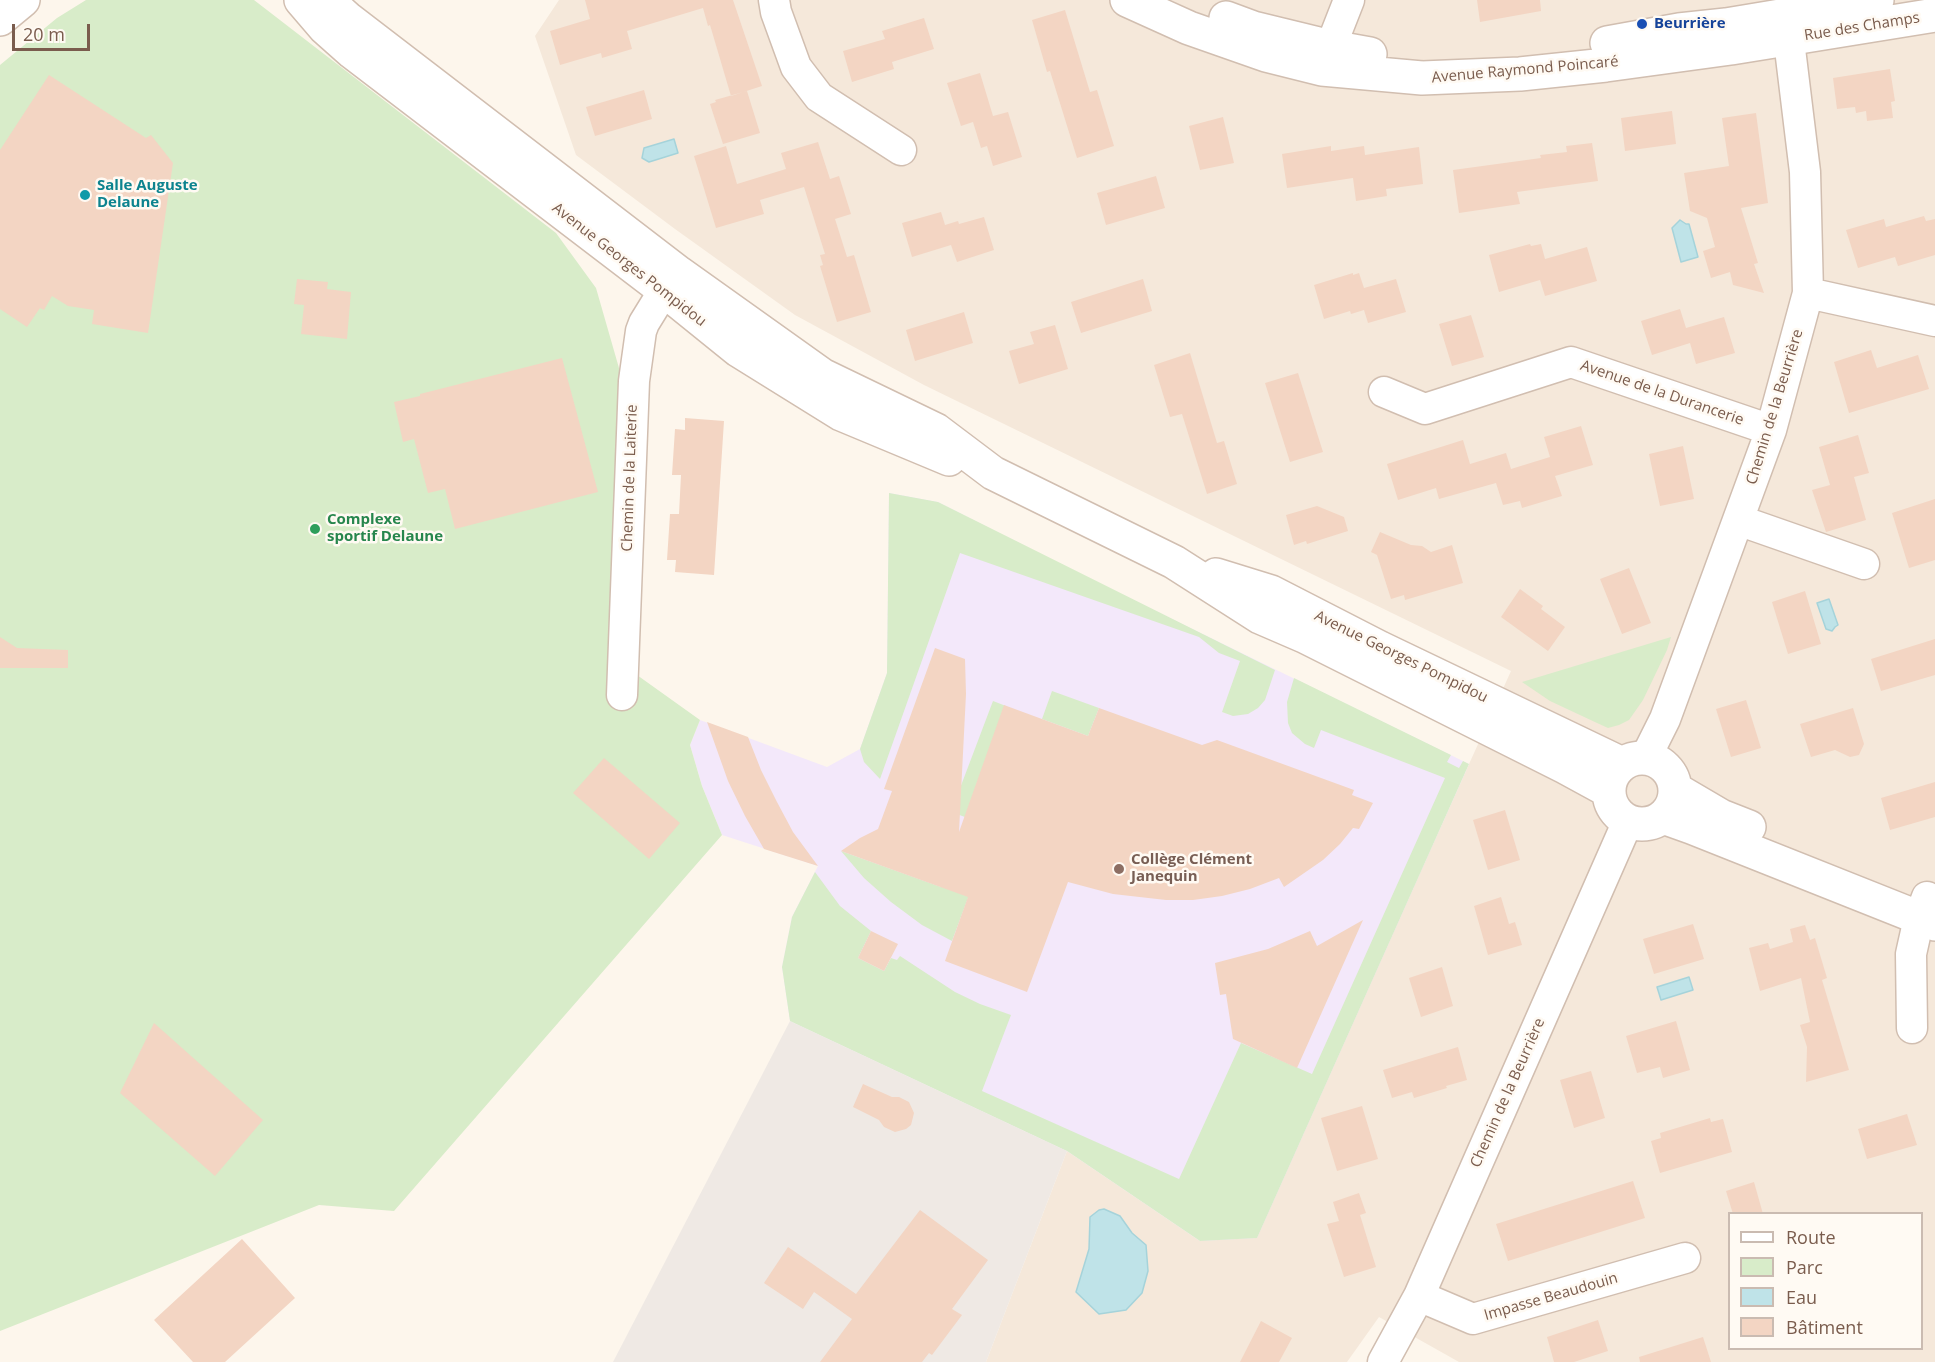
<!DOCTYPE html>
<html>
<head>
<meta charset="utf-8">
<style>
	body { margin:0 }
	#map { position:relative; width:1935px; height:1362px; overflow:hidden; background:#fdf6ec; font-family:"Open Sans",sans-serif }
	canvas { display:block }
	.legend { position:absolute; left:1728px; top:1212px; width:195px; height:138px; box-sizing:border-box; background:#fffaf3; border:2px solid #cabbb1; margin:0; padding:8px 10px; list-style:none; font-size:18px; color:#7a5c4d }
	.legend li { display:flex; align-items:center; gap:12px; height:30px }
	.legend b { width:30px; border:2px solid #cabbb1 }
	.scale { position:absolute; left:12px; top:24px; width:78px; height:27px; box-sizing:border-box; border:3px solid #7a5c4d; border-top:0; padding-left:8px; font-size:18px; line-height:21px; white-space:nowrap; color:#7a5c4d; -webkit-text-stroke:4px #fffaf3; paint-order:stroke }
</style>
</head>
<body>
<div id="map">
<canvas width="1935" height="1362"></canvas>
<ul class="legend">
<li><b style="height:8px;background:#fff"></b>Route</li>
<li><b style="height:16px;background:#d8ecc9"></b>Parc</li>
<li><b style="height:16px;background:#bfe3e8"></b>Eau</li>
<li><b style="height:16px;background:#f3d5c3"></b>Bâtiment</li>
</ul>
<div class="scale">20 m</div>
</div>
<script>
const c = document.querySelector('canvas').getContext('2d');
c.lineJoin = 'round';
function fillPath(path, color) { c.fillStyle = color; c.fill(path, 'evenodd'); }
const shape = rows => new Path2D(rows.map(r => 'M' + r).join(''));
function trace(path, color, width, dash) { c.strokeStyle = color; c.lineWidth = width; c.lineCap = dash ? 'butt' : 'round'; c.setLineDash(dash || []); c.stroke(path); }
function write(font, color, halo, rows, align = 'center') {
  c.font = font + ' "Open Sans",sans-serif'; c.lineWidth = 5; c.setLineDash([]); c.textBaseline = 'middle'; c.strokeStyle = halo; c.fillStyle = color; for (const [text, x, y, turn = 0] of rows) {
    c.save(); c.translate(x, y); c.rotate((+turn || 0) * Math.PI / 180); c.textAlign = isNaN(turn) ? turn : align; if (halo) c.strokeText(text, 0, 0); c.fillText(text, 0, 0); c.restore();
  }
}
const residential = shape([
	[559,0,1935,0,1935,1362,1459,1362,1379,1317,1347,1362,986,1362,1067,1151,1200,1241,1405,906,1511,671,924,385,795,315,675,229,576,155,535,36],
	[1730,1214,1922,1214,1922,1348,1730,1348]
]);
const industrial = shape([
	[790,1021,1067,1151,986,1362,613,1362]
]);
const education = shape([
	[889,493,938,502,1082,575,1469,764,1257,1238,1200,1241,1067,1151,790,1021,782,967,792,917,818,866,722,835,702,786,690,745,700,720,827,767,860,749,887,673]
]);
const green = shape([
	[86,0,254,0,556,233,596,288,623,382,637,675,700,720,690,745,702,786,722,835,394,1211,319,1205,0,1331,0,65,57,18],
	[889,493,938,502,1275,670,1265,700,1258,708,1248,714,1233,716,1222,712,1240,661,1219,653,1199,637,960,553,880,779,864,762,860,749,887,673],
	[1671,637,1667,650,1643,700,1629,720,1619,725,1608,728,1597,723,1550,701,1522,682],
	[1294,678,1451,755,1447,762,1459,768,1463,761,1469,764,1257,1238,1200,1241,1067,1151,790,1021,782,967,792,917,815,872,840,906,871,931,858,958,884,971,891,958,897,960,900,956,955,992,980,1004,1011,1015,982,1091,1179,1179,1241,1043,1312,1074,1445,778,1321,730,1314,748,1305,744,1292,733,1288,723,1287,702],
	[1052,691,1099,708,1088,736,1042,719],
	[993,701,1006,706,965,817,951,812],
	[841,851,941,887,975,879,952,941,922,925,891,902,864,878]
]);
const water = shape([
	[674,139,678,153,649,162,642,158,644,148,674,139],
	[1680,220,1686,224,1689,224,1698,257,1681,262,1672,228,1680,220],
	[1829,599,1838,625,1835,627,1832,631,1826,629,1817,603,1829,599],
	[1689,977,1693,990,1661,1000,1657,987,1689,977],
	[1104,1209,1120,1216,1132,1233,1146,1245,1148,1271,1142,1293,1126,1310,1099,1314,1076,1292,1089,1249,1090,1217,1099,1210,1104,1209]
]);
const building = shape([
	[585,0,733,0,762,86,731,96,710,25,708,26,703,8,627,31,632,49,602,58,601,53,560,65,550,31,590,19],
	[1477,0,1540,0,1541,11,1480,22],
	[1065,10,1090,92,1097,90,1114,146,1077,158,1050,71,1047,72,1032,20],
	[924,18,934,49,892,62,894,69,852,82,843,51,885,39,882,31],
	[1890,69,1895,101,1891,102,1893,118,1867,121,1866,111,1856,113,1855,107,1837,109,1833,78],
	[980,73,993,116,1008,112,1022,157,993,166,987,146,981,148,973,122,961,126,947,83],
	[49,75,146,138,151,135,173,163,148,333,92,324,94,310,68,306,52,296,44,310,40,308,27,327,0,309,0,150],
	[644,90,652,119,595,136,586,107],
	[747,91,760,133,723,144,710,104,716,102,715,100],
	[1672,111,1676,144,1625,151,1621,118],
	[1756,113,1768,203,1741,208,1758,263,1754,264,1764,293,1733,285,1730,272,1711,278,1703,251,1715,247,1707,218,1690,211,1684,173,1729,166,1722,118],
	[1223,117,1234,163,1200,170,1189,126],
	[818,142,830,179,839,176,851,214,835,219,847,257,854,255,871,312,837,322,820,266,823,265,820,255,825,254,804,187,760,200,764,214,716,228,694,156,726,146,737,184,786,169,781,153],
	[1592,143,1598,181,1517,192,1520,204,1459,213,1453,170,1541,158,1540,155,1567,152,1566,146],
	[1331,146,1331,151,1364,146,1365,155,1419,147,1423,184,1386,189,1387,196,1356,201,1353,178,1287,188,1282,154],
	[1156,176,1165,208,1106,225,1097,193],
	[941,212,945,225,958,221,959,224,984,217,994,250,957,262,951,245,912,257,902,223],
	[1924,216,1926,221,1935,219,1935,255,1898,266,1895,257,1858,268,1846,230,1884,219,1886,227],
	[1530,244,1531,246,1541,244,1545,259,1587,247,1597,281,1545,296,1540,280,1499,292,1489,255],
	[1353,273,1353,275,1359,273,1364,288,1396,279,1406,312,1368,323,1364,310,1351,314,1350,311,1324,319,1314,285],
	[297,279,328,282,327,289,351,292,347,339,301,334,304,305,294,304],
	[1143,279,1152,311,1081,333,1071,302],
	[1680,309,1686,328,1724,317,1735,353,1696,364,1690,343,1652,355,1641,321],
	[964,312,973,343,915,361,906,330],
	[1471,315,1484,357,1452,366,1439,324],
	[1055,325,1068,369,1019,384,1009,351,1034,344,1030,332],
	[1871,350,1877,368,1918,355,1929,389,1849,413,1834,362],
	[1190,353,1217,443,1224,441,1237,484,1207,494,1182,414,1170,417,1154,365],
	[562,358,598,492,455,529,445,489,428,493,414,439,403,442,394,402,420,396,420,394],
	[1298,373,1323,452,1290,462,1265,383],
	[685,418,724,421,714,575,675,572,676,560,667,560,670,514,679,514,681,475,672,475,675,429,685,430],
	[1581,426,1593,465,1555,476,1562,496,1522,508,1520,501,1503,505,1496,483,1439,499,1436,488,1398,500,1387,464,1463,440,1470,464,1506,453,1511,469,1550,457,1544,437],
	[1858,435,1869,473,1854,477,1866,520,1826,532,1812,490,1830,485,1819,447],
	[1683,446,1694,499,1660,506,1649,454],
	[1935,499,1935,560,1909,568,1892,513],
	[1317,506,1344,517,1348,531,1307,544,1306,541,1294,545,1286,515],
	[1380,532,1411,545,1422,546,1431,552,1452,545,1463,583,1405,600,1404,595,1391,599,1377,555,1371,552],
	[1629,568,1651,623,1622,634,1600,579],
	[1520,589,1543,606,1541,609,1565,627,1548,651,1501,617],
	[1805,591,1821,644,1788,654,1772,602],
	[0,637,17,648,68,650,68,668,0,668],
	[1935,639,1935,675,1881,691,1871,659],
	[935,648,965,659,966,694,959,832,1004,705,1088,736,1099,708,1202,745,1217,740,1354,790,1352,795,1373,803,1359,829,1353,828,1340,844,1323,860,1284,887,1279,878,1250,889,1222,896,1193,900,1166,900,1113,894,1068,882,1027,992,945,961,968,897,841,851,860,838,878,829,892,791,884,789],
	[1746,700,1761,748,1731,757,1716,709],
	[1853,708,1864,744,1859,755,1850,757,1835,750,1811,757,1800,724],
	[707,722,748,737,761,770,777,802,793,832,818,866,764,849,745,816,728,781],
	[604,758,680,823,649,859,573,793],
	[1935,782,1935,817,1890,830,1881,798],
	[1505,810,1520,860,1488,870,1473,820],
	[1501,897,1509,924,1515,922,1522,945,1488,955,1474,906],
	[1363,920,1297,1068,1233,1039,1226,994,1220,995,1215,963,1268,949,1310,931,1317,946],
	[1693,924,1704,959,1654,974,1643,939],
	[1805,925,1810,940,1815,938,1827,978,1822,980,1849,1070,1806,1082,1807,1047,1800,1025,1810,1022,1801,978,1760,991,1749,948,1768,943,1770,949,1793,942,1790,929],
	[871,931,898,944,884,971,858,958],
	[1442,967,1453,1006,1421,1017,1409,978],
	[1676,1021,1690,1070,1663,1078,1660,1067,1637,1073,1626,1036],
	[154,1023,263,1120,215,1176,120,1093],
	[1458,1047,1467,1080,1446,1086,1447,1088,1414,1098,1412,1092,1392,1098,1383,1070],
	[1591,1071,1605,1118,1574,1128,1560,1080],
	[863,1084,892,1097,899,1097,909,1102,914,1113,911,1125,906,1129,895,1132,884,1127,879,1120,853,1107],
	[1362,1106,1378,1159,1337,1171,1321,1118],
	[1907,1114,1917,1145,1867,1159,1858,1129],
	[1710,1118,1711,1122,1723,1119,1732,1152,1660,1173,1651,1141,1661,1138,1660,1133],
	[1633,1181,1645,1218,1508,1261,1496,1224],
	[1754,1182,1763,1214,1733,1214,1726,1191],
	[1359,1193,1366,1213,1360,1215,1376,1267,1344,1277,1327,1224,1339,1221,1333,1202],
	[920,1210,988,1260,952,1309,962,1315,932,1355,929,1353,922,1362,820,1362,852,1319,814,1292,803,1309,764,1283,788,1247,856,1294],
	[242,1239,295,1298,225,1362,193,1362,154,1320],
	[1598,1320,1608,1351,1574,1362,1554,1362,1547,1337],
	[1261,1321,1292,1338,1279,1362,1240,1362],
	[1703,1337,1711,1362,1640,1362,1639,1357]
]);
const minor = shape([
	[774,0,776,12,796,67,819,97,901,150],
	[1322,69,1349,0],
	[1808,293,1935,321],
	[1384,392,1425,409,1571,362,1771,430],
	[1738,520,1864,564],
	[622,695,634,381,641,331,644,323,660,297,679,273],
	[1646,757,1665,719,1771,430,1808,293,1805,172,1786,16],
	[1912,1028,1911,954,1919,918,1927,897],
	[1419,1296,1473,1319,1685,1258],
	[1383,1362,1419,1296,1628,821]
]);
const tertiary = shape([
	[301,0,325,28,352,52,665,291,738,350,841,414,949,459],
	[327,0,347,18,679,273,822,375,936,430,993,473,1174,562,1260,617,1304,636,1565,767,1609,791],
	[1127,0,1189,28,1266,55,1322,69,1422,78,1520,74,1606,65,1731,48,1935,15],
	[1226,18,1253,28,1331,47,1370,54],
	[0,19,23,0],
	[1607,43,1679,30,1726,25,1877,0],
	[1216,575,1271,592,1380,648,1622,764],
	'1609 791a33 33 0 1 1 66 0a33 33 0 1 1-66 0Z',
	[1675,789,1721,816,1749,827],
	[1663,817,1691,827,1935,924]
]);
const markers = [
	[1642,24,6,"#1a4fb4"],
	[85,195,6,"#0f9aa8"],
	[315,529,6,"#2e9e5b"],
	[1119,869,6,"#8d6e63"]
];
const transitNames = [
	["Beurrière",1654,24]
];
const streetNames = [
	["Rue des Champs",1862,27,-9],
	["Avenue Raymond Poincaré",1525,70,-5],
	["Avenue Georges Pompidou",629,265,38],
	["Avenue de la Durancerie",1662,393,19],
	["Chemin de la Beurrière",1775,407,-73],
	["Chemin de la Laiterie",630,478,-88],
	["Avenue Georges Pompidou",1401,657,26],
	["Chemin de la Beurrière",1508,1093,-66],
	["Impasse Beaudouin",1551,1297,-16]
];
const cultureNames = [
	["Salle Auguste",97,186],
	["Delaune",97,203]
];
const leisureNames = [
	["Complexe",327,520],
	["sportif Delaune",327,537]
];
const educationNames = [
	["Collège Clément",1131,860],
	["Janequin",1131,877]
];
fillPath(residential, '#f5e8da');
fillPath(industrial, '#efe9e4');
fillPath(education, '#f3e8fa');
fillPath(green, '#d8ecc9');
fillPath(water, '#bfe3e8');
trace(water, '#a5d3da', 1.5);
fillPath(building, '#f3d5c3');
trace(minor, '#d1beb0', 33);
trace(tertiary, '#d1beb0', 36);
trace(minor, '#fff', 30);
trace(tertiary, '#fff', 33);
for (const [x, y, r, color] of markers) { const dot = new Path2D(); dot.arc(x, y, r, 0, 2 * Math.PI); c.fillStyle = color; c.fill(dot); trace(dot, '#fffaf3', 2); }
write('bold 15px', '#164399', '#fffaf3', transitNames, 'left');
write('15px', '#7a5c4d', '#fffaf3', streetNames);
write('bold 15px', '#0d838f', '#fffaf3', cultureNames, 'left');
write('bold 15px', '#27864d', '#fffaf3', leisureNames, 'left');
write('bold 15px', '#785e54', '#fffaf3', educationNames, 'left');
</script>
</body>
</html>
